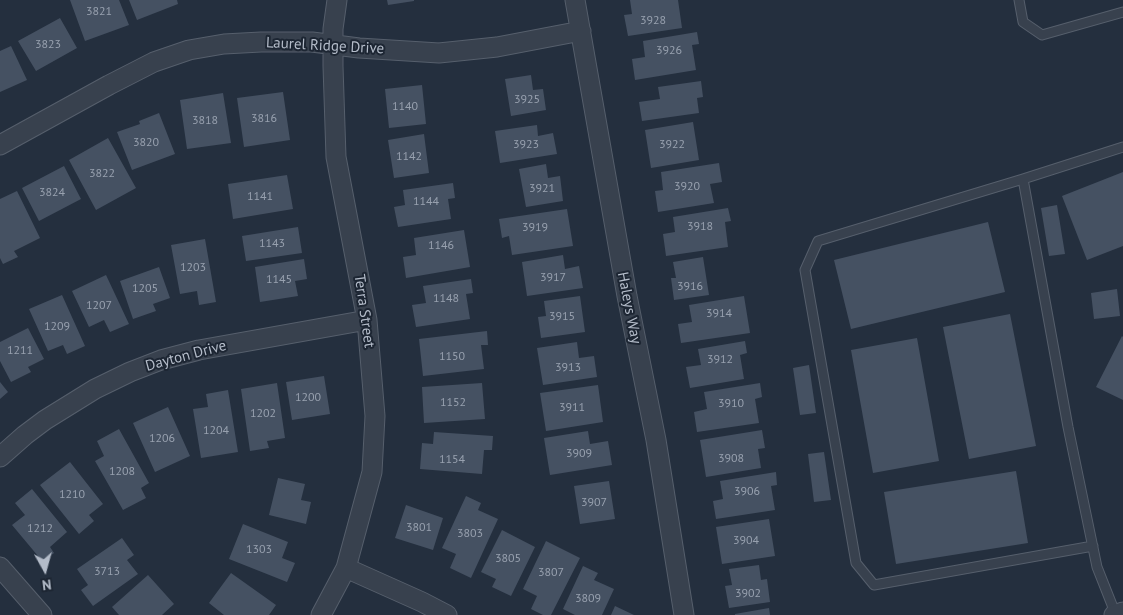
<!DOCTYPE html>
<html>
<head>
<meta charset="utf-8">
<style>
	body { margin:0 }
	#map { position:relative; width:1123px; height:615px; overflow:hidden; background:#242f3e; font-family:"PT Sans",sans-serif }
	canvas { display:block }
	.north { position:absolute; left:20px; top:545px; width:50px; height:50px; -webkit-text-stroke:4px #1d2633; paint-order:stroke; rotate:173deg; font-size:14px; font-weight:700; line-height:20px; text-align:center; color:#b4bcc9 }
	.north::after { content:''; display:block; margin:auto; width:18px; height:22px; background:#b4bcc9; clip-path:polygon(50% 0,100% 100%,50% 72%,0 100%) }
</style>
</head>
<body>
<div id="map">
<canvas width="1123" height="615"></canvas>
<div class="north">N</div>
</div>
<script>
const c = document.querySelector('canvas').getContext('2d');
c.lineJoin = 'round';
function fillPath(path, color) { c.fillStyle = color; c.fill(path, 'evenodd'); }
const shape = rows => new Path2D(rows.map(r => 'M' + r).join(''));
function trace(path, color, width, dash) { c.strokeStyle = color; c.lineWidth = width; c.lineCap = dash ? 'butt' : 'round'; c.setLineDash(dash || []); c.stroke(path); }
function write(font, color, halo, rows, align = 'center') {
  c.font = font + ' "PT Sans",sans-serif'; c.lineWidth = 4; c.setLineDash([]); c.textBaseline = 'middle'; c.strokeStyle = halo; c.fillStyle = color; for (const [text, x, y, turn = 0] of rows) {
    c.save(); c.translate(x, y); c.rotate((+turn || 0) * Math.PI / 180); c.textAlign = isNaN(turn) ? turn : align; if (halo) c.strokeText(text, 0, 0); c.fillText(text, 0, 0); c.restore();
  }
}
const building = shape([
	[70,0,119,0,129,25,85,41],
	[129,0,177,0,178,4,137,20],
	[387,0,414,0,414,1,388,5],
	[630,0,678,0,682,28,628,36,624,15,632,14],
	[60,18,77,48,36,71,18,41],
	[697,32,699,44,692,45,696,70,635,80,632,59,645,57,643,41],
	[11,46,27,80,0,92,0,51],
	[531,75,533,90,543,89,546,110,511,116,505,79],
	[701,81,703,97,697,98,699,113,642,121,639,102,660,99,658,87],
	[422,85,426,124,389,128,385,89],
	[283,92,290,140,244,147,237,98],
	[223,93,231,143,187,149,180,100],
	[159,113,175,154,132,170,117,132,140,124,139,121],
	[693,122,699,160,651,168,645,130],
	[537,125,538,136,553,133,557,154,500,163,495,131],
	[424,134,429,173,394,178,388,140],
	[108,138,136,188,96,210,69,160],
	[719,163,722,182,710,184,714,203,658,212,655,191,663,190,661,172],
	[546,164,548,178,560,176,563,201,526,207,519,169],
	[64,166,81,199,39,221,22,188],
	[1123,172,1123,246,1087,260,1062,196],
	[287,175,293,209,233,219,228,184],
	[453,183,455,198,448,199,451,219,398,227,394,207,405,205,403,190],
	[17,191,40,238,14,251,18,257,3,264,0,258,0,199],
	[1057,205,1065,254,1049,256,1041,208],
	[728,208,731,221,725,222,728,247,666,256,663,234,675,232,673,217],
	[567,209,573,246,512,255,509,236,502,238,499,219],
	[988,222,1005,292,851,329,834,260],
	[298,227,302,253,246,261,242,236],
	[464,230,470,267,406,278,403,257,416,255,414,238],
	[205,239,216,302,199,305,197,291,180,294,171,245],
	[563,255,565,269,579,266,583,288,527,296,522,262],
	[703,257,709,295,674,300,671,278,676,278,673,262],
	[304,259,307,279,295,281,298,296,260,302,255,267],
	[159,267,170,298,153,304,156,311,133,319,120,281],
	[106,275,129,324,110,332,104,320,89,327,72,291],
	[471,279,473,293,466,294,470,319,416,327,412,305,426,303,423,286],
	[1117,289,1120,316,1094,319,1091,293],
	[62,295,85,346,67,354,63,345,48,351,29,309],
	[580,296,585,332,541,338,538,317,546,316,544,301],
	[744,296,750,333,681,343,678,324,692,322,689,305],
	[1010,314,1036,446,969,459,943,327],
	[28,328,44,359,28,367,31,372,11,382,0,361,0,342],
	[487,331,488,345,481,345,484,369,423,376,419,339],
	[1122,336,1123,337,1123,400,1096,387],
	[917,338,939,461,873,473,851,350],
	[745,341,747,353,740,355,744,379,690,388,686,367,701,365,698,349],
	[577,342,579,358,594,356,597,377,543,385,537,348],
	[809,365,816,413,800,415,793,368],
	[324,376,330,414,292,420,286,382],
	[0,382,8,392,0,399],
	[277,383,285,438,267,441,269,448,250,451,241,389],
	[482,383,485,419,424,423,422,387],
	[760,383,762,397,755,399,759,423,697,432,694,412,707,409,704,392],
	[598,385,603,422,546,431,540,393],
	[228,390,238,452,201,458,193,409,208,407,206,394],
	[168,407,190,456,155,472,133,423],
	[119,429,149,483,141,488,146,498,123,510,95,461,104,456,97,441],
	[762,430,765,448,758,449,761,468,706,477,700,440],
	[588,431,590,444,608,441,612,465,550,475,544,438],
	[434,432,493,436,492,450,484,450,482,474,420,469,422,443,433,444],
	[824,452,831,500,814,502,808,454],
	[70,462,103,504,89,515,94,521,79,534,40,485],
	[1016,471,1028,543,896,564,884,492],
	[776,472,777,485,771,486,775,510,716,519,713,501,723,499,720,481],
	[278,478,305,484,301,500,311,502,306,524,269,515],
	[609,481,615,519,580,524,574,486],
	[32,489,67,532,50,547,54,553,43,562,12,525,25,515,15,503],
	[466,496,481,503,478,510,498,519,471,578,450,568,456,554,442,548],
	[406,505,443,518,433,550,395,538],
	[769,519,775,556,722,564,716,527],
	[243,524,288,542,282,558,295,563,287,582,229,559],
	[502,530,535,547,511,596,492,587,496,579,481,572],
	[122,538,134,555,127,560,138,574,93,606,81,590,88,585,77,569],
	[546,541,580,558,551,615,543,615,531,609,537,596,523,589],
	[759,565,761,580,767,579,770,602,729,608,725,586,732,585,729,569],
	[583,566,598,573,594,580,614,589,602,615,575,615,563,609],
	[231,573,276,605,269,615,224,615,209,603],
	[148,575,174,604,162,615,119,615,112,607],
	[615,606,634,615,611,615],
	[769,608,770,615,735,615,735,614]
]);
const service = shape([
	[1019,0,1023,22,1042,35,1123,12],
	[1023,179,818,241,805,270,856,563,874,585,1093,546],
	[1116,615,1097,567,1068,427,1023,179,1123,147]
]);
const minor = shape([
	[575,0,627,296,656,440,684,615],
	[0,145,109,85,154,62,189,50,224,44,261,42,312,42,359,48,439,53,497,47,581,31],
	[0,457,25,435,45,420,95,389,130,372,161,360,199,350,367,320],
	[0,567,42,615],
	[346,568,422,602,447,615],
	[321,615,346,568,372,472,375,416,367,320,336,157,333,66,333,29,337,0],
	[1114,615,1123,612]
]);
const numberNames = [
	["3821",99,12],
	["3928",653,21],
	["3823",48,45],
	["3926",669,51],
	["3925",527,100],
	["1140",405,107],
	["3816",264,119],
	["3818",205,121],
	["3820",146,143],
	["3923",526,145],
	["3922",672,145],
	["1142",409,157],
	["3822",102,174],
	["3920",687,187],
	["3921",542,189],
	["3824",52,193],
	["1141",260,197],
	["1144",426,202],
	["3918",700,227],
	["3919",535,228],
	["1143",272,244],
	["1146",441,246],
	["1203",193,268],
	["3917",553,278],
	["1145",279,280],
	["3916",690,287],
	["1205",145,289],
	["1148",446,299],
	["1207",99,306],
	["3914",719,314],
	["3915",562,317],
	["1209",57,327],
	["1211",20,351],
	["1150",452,357],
	["3912",720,360],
	["3913",568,368],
	["1200",308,398],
	["1152",453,403],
	["3910",731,404],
	["3911",572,408],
	["1202",263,414],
	["1204",216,431],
	["1206",162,439],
	["3909",579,454],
	["3908",731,459],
	["1154",452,460],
	["1208",122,472],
	["3906",747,492],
	["1210",72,495],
	["3907",594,503],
	["3801",419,528],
	["1212",40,529],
	["3803",470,534],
	["3904",746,541],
	["1303",259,550],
	["3805",508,559],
	["3713",107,572],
	["3807",551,573],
	["3902",748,594],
	["3809",588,599]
];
const streetNames = [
	["Laurel Ridge Drive",325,46,3],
	["Haleys Way",629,308,79],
	["Terra Street",364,311,82],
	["Dayton Drive",186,356,-15]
];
fillPath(building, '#455162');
trace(service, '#565f6c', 11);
trace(minor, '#565f6c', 21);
trace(service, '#38414e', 9);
trace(minor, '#38414e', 19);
write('12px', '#98a1af', null, numberNames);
write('15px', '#b4bcc9', '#1d2633', streetNames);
</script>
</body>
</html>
